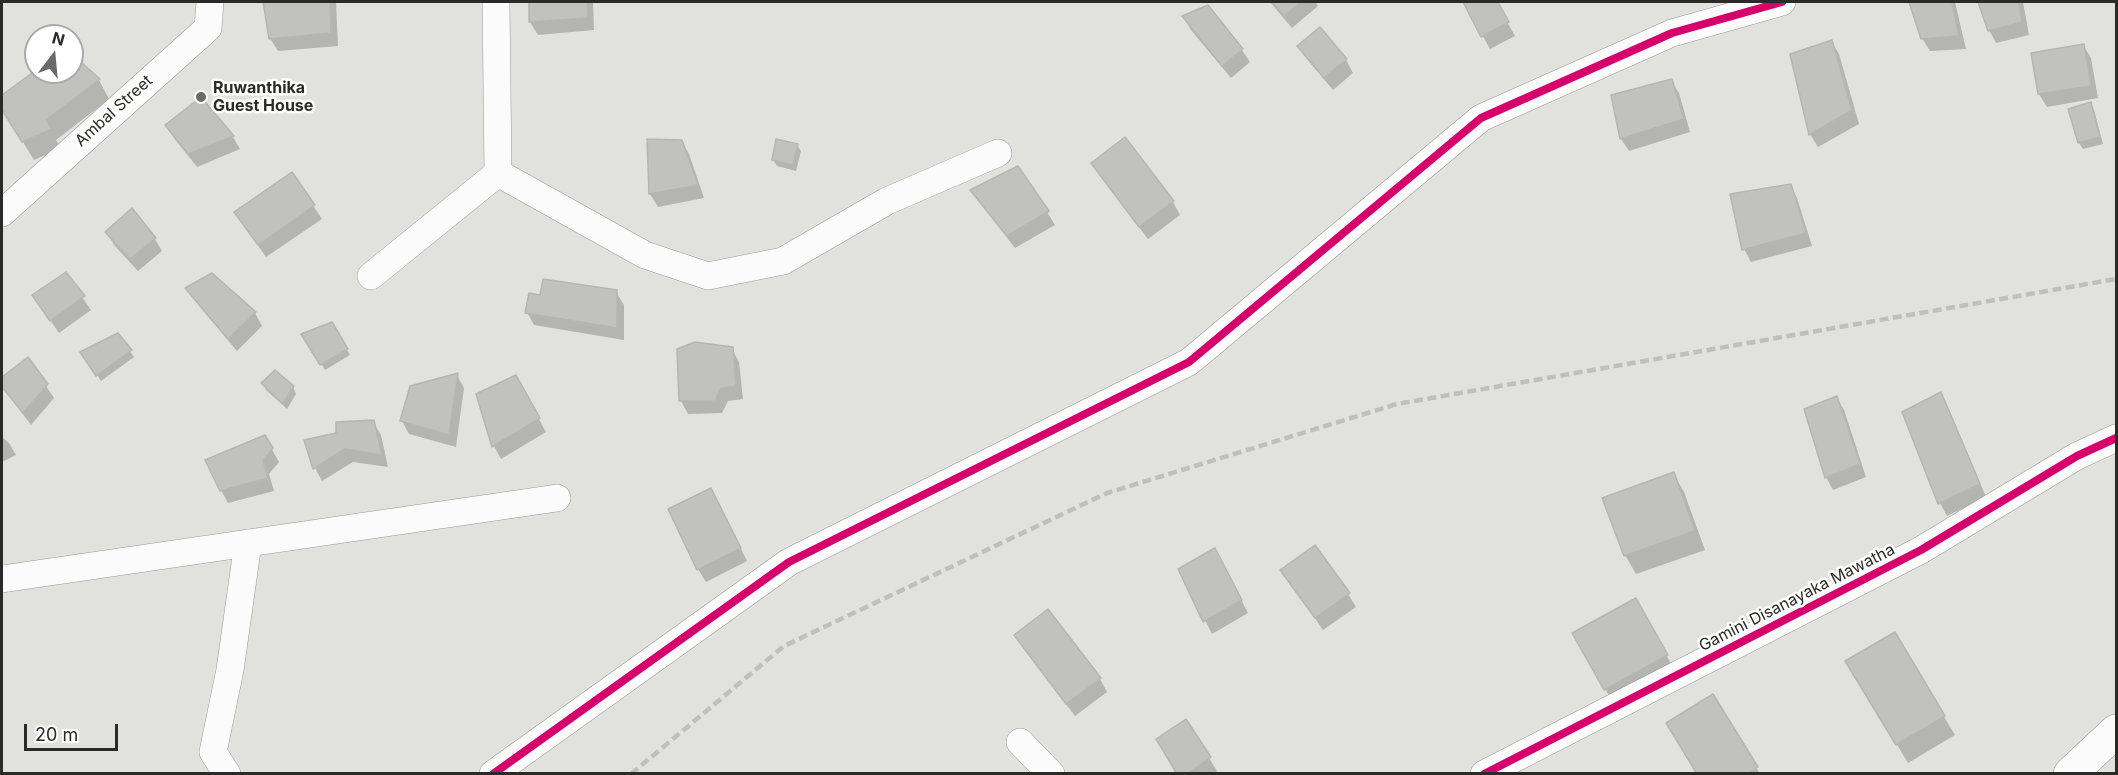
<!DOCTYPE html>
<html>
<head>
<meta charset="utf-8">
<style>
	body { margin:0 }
	#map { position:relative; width:2118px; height:775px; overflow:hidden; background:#e1e2dd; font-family:Inter,sans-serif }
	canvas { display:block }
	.frame { position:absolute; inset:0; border:3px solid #2a2a27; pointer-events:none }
	.north { position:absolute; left:24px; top:24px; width:60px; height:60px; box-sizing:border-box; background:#fff; border:2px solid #aaaaa9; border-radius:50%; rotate:16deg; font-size:16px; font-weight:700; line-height:24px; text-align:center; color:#2a2a27 }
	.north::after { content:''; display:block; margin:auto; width:21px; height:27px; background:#6a6a67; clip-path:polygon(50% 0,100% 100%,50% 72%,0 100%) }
	.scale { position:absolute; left:24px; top:724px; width:94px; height:27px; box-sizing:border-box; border:3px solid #2a2a27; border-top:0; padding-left:8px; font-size:18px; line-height:21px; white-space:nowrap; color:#2a2a27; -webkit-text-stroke:4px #fff; paint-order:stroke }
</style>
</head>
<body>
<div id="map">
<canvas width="2118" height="775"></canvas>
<div class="frame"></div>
<div class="north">N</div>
<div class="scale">20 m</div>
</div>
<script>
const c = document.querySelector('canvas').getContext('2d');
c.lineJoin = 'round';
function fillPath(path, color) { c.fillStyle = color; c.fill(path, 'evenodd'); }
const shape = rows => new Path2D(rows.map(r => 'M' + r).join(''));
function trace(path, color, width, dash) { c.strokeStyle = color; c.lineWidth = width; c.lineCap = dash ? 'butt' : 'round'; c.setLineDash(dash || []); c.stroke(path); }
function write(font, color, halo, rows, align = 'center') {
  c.font = font + ' Inter,sans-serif'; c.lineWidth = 5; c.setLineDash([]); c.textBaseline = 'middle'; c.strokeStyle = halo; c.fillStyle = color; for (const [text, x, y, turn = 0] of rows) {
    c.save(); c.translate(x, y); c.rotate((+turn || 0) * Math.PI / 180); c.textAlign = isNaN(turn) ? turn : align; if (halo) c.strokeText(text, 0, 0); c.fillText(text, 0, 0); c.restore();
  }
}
const shadow = shape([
	[265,2,336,2,338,46,278,51,270,38],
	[530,2,593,2,594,30,538,35,530,22],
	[1270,2,1316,2,1318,6,1292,28],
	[1464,2,1496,2,1515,36,1490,49],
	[1917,2,1955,2,1966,49,1930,51,1922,38,1911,3],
	[1979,2,2023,2,2029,35,1996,43,1989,30],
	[1184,17,1242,50,1250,62,1231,78,1191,30],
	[1320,29,1346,60,1353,73,1333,90,1307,59,1299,46],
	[1831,41,1839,54,1859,124,1818,147,1810,134],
	[2083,45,2091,58,2098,98,2047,107,2039,94],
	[72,56,99,80,109,99,56,140,61,148,34,160,2,108,2,97,36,72,72,72],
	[1671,81,1679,93,1690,132,1629,151,1621,139,1613,96],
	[201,99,233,137,240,149,197,167,174,138,167,125],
	[2090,104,2094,110,2103,144,2083,149,2079,143,2070,110],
	[1124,139,1173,202,1180,215,1148,239,1100,176,1093,163],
	[681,141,689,154,704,198,658,207,650,194],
	[797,145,801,151,796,171,777,166,773,160],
	[292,174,322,219,266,257,244,225],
	[1790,185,1797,198,1812,246,1751,262,1744,249],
	[972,191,1047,212,1055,225,1015,248,980,203],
	[107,232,155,239,162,251,138,271,114,245],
	[66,274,91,310,59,333,34,296],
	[212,275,255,313,262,326,237,351,195,301,187,289],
	[616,292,624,305,624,340,534,325,527,312,541,297],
	[332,324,350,355,325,370,304,335],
	[117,334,134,357,101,381,86,358],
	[732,349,739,362,743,399,728,401,722,413,688,414,681,401],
	[28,359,54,398,31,425,2,386,2,379],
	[457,375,464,388,456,447,409,434,402,421],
	[515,377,546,432,501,459,494,446],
	[263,384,293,387,296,394,287,409,266,390],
	[1941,394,1948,407,1986,497,1947,516,1940,503],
	[1836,398,1844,410,1866,477,1833,490,1826,477],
	[373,422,381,435,388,467,353,462,322,481,315,468,306,441,338,434],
	[2,437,9,443,16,455,2,462],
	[265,437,279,462,269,474,274,491,228,503,221,490],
	[1673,473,1684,492,1705,550,1636,574,1625,555],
	[718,503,747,561,706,582,698,569],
	[1222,563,1248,613,1212,634,1180,570],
	[1282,570,1348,594,1356,607,1323,630],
	[1635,600,1677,674,1616,708,1574,634],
	[1048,611,1100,679,1107,692,1075,716,1023,648,1016,635],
	[1894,634,1955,735,1908,763,1858,680],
	[1713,696,1760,774,1698,774],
	[1209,758,1217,771,1213,774,1178,774]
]);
const building = shape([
	[263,2,330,2,331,33,269,39,263,2],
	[529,2,587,2,588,18,529,22,529,2],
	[1272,2,1301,2,1284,16,1272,2],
	[1463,2,1498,2,1509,22,1481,37,1463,2],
	[1909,2,1952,2,1959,36,1921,39,1909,2],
	[1978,2,2019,2,2022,22,1988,31,1978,2],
	[1208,5,1243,49,1222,66,1182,16,1208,5],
	[1320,27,1347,59,1324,78,1297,46,1320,27],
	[1832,40,1852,110,1809,135,1790,54,1832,40],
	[2084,44,2091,86,2038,94,2031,53,2084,44],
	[72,54,100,79,46,120,52,129,22,142,2,110,2,95,36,70,36,72,72,72,72,54],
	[1672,79,1684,119,1620,139,1611,95,1672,79],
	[201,97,234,136,188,154,165,125,201,97],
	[2091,102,2100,137,2078,143,2068,109,2091,102],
	[1125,137,1174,201,1139,227,1091,163,1125,137],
	[647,139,682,140,698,185,649,194,647,139],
	[776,139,798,144,793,165,772,160,776,139],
	[1018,166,1049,211,1007,236,970,190,1018,166],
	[292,172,315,205,258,245,234,212,292,172],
	[1791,184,1806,233,1742,250,1730,194,1791,184],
	[132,208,156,238,130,259,105,232,132,208],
	[66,272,85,296,50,321,32,295,66,272],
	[212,273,256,312,228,339,185,288,212,273],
	[543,279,617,290,617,328,525,313,529,293,540,295,543,279],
	[332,322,348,349,320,365,301,334,332,322],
	[118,333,132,350,96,376,80,352,118,333],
	[695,342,733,347,736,386,721,388,715,401,679,401,677,349,695,342],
	[28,357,48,384,23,413,2,387,2,377,28,357],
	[275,370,294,386,283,404,261,383,275,370],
	[458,373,449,435,400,421,410,386,458,373],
	[516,375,540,418,492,447,476,394,516,375],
	[1941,392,1980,484,1938,504,1902,412,1941,392],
	[1837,396,1860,464,1825,478,1804,409,1837,396],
	[374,420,382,455,345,449,313,469,304,440,336,433,336,422,374,420],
	[265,435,273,448,263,460,268,478,220,491,205,460,265,435],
	[1674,472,1695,531,1624,556,1602,498,1674,472],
	[711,488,741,548,697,570,668,509,711,488],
	[1315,545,1350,593,1315,618,1280,570,1315,545],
	[1215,548,1242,600,1203,622,1178,569,1215,548],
	[1636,598,1668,655,1604,690,1572,633,1636,598],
	[1048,609,1101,678,1066,704,1014,635,1048,609],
	[1895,632,1945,716,1896,745,1845,661,1895,632],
	[1713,694,1758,767,1748,774,1697,774,1666,723,1713,694],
	[1186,719,1211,757,1187,774,1177,774,1156,739,1186,719]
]);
const minor = shape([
	[498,173,645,255,708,276,783,261,887,201,998,153],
	[2,213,208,28,210,2],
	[371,276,498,173,496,2],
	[2,579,557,498],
	[1020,742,1051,774],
	[227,774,213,752,230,670,248,543],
	[493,774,789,562,1189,362,1481,118,1672,33,1782,2],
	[1484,774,1921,550,2077,456,2116,438]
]);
const tertiary = shape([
	[2070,774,2116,731]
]);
const rail = shape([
	[631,774,784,646,1107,493,1397,404,2116,279]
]);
const cycleway = shape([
	[493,774,789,562,1189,362,1481,118,1672,33,1782,2],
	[1484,774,1921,550,2077,456,2116,438]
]);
const markers = [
	[201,97,6,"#6a6a67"]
];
const poiNames = [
	["Ruwanthika",213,88],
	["Guest House",213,106]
];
const streetNames = [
	["Ambal Street",114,111,-42],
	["Gamini Disanayaka Mawatha",1797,598,-27]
];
fillPath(shadow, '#0003');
fillPath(building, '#c1c2be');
trace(building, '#b5b6b2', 1.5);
trace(minor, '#9a9a97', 28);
trace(tertiary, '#9a9a97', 34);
trace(minor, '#fafbfa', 27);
trace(tertiary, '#fafbfa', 33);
trace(rail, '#bfbfbe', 4.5, [9, 4.5]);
trace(cycleway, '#d6006c', 8);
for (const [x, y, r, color] of markers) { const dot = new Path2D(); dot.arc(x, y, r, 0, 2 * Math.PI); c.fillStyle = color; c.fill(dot); trace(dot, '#fff', 2); }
write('bold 16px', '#2a2a27', '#fff', poiNames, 'left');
write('16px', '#2a2a27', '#fff', streetNames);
</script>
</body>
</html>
